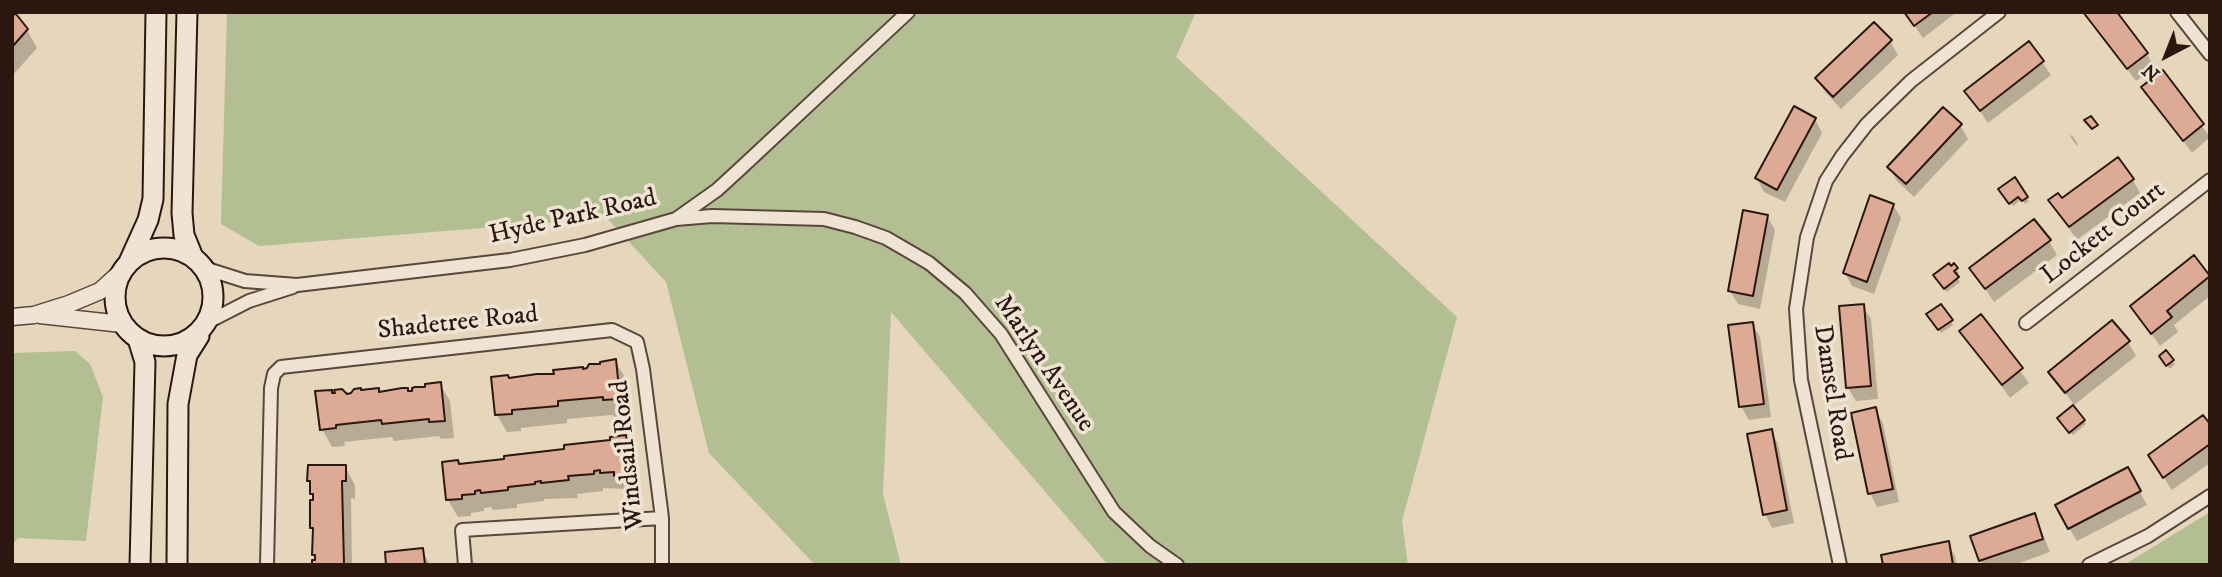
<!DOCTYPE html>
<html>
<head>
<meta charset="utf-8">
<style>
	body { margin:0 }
	#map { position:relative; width:2222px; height:577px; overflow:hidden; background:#e6d6bc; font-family:"IM FELL DW Pica",serif }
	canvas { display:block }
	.frame { position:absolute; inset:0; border:14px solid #2b1710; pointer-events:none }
	.north { position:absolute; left:2131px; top:21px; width:70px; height:70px; -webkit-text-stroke:5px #efe4d3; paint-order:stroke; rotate:222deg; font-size:19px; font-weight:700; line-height:28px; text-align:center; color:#2b1710 }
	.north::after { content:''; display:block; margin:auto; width:24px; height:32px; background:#2b1710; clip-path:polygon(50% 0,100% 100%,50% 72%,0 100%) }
</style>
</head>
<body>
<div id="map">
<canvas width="2222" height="577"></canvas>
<div class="frame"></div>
<div class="north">N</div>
</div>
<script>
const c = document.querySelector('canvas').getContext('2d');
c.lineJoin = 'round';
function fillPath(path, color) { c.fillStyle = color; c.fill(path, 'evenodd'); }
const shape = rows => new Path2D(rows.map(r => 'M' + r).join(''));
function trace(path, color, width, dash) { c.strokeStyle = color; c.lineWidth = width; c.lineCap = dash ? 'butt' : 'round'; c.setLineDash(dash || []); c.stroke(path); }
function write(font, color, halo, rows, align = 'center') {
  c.font = font + ' "IM FELL DW Pica",serif'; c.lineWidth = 7; c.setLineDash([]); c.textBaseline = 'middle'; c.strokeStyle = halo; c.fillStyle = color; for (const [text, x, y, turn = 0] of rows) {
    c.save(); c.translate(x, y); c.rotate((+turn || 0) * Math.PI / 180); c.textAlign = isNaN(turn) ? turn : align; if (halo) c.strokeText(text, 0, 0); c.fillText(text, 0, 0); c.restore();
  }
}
const green = shape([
	[227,12,1196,12,1176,57,1457,317,1402,521,1408,565,1108,565,891,312,883,494,901,565,815,565,709,453,666,282,607,218,259,246,221,224],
	[75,351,90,364,103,397,86,541,18,538,12,545,12,353],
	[2210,512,2210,565,2123,565,2132,560]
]);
const shadow = shape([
	[1905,12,1957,12,1923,38],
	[2084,12,2147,54,2154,67,2136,81],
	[12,18,27,30,37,48,12,76],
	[1890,41,1898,55,1841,109,1825,92,1817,79],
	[2029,43,2051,75,1988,123,1966,91],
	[2162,73,2210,137,2192,153,2144,87],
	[1815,119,1822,133,1785,202,1764,192,1757,178],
	[1960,125,1968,139,1914,197,1897,181,1889,167],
	[2072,135,2078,144,2077,146,2070,136],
	[2014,179,2029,201,2025,204,2022,199,2013,206,2003,193],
	[2133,180,2140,193,2077,240,2050,200,2062,201],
	[1893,205,1901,218,1874,294,1852,286,1845,273],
	[1767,216,1775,230,1760,309,1738,304,1730,291],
	[2049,241,2057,255,1994,302,1971,268],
	[2193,257,2210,277,2210,296,2174,325,2178,332,2160,346,2132,307],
	[1954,265,1959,273,1955,275,1960,282,1947,292,1937,279],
	[1863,306,1871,319,1878,399,1856,401,1848,388,1841,308],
	[1941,306,1953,325,1941,333,1929,315],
	[1981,317,2029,383,2010,398,1962,332],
	[1752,324,1760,337,1771,417,1749,420,1741,406],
	[2128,342,2136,356,2074,405,2051,373],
	[615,361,626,379,629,416,615,417,612,415,567,419,567,423,521,428,521,431,507,432,497,415,509,380,556,376],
	[2163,361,2172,361,2175,364,2170,369],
	[440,384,450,401,454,438,441,439,439,436,394,441,392,437,344,442,345,446,332,447,322,429,332,395,346,395,378,390,380,394,408,393],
	[1875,409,1883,423,1899,502,1877,507,1870,493],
	[2084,421,2086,424,2073,435,2061,422],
	[2210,427,2210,463,2172,490,2158,469],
	[1771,431,1778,444,1794,523,1772,528,1765,514],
	[625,437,636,455,639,491,626,493,624,489,603,488,603,491,577,494,578,498,544,499,544,501,517,504,517,508,493,510,491,507,484,508,484,511,471,513,471,516,458,517,448,500,460,465,566,451],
	[345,467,355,485,355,499,351,498,352,565,313,565,317,558,314,554,315,532,311,527,315,499,309,480],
	[2135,483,2147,505,2077,541,2069,528],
	[2034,515,2041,529,2050,552,2014,565,1983,565,1981,560],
	[1948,543,1955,556,1957,565,1885,565],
	[422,550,430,565,388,565]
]);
const building = shape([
	[1904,12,1933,12,1914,26,1904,12],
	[2083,12,2117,12,2148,53,2127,69,2083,12],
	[16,14,28,29,12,47,12,15,16,14],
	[1874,22,1892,40,1833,97,1815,78,1874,22],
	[2029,41,2044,61,1980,111,1964,91,2029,41],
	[2163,70,2204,124,2183,141,2141,87,2163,70],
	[1794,106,1816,118,1777,190,1755,178,1794,106],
	[1943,107,1962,124,1906,184,1887,167,1943,107],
	[2091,116,2098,125,2092,129,2084,120,2091,116],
	[2118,157,2134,179,2069,227,2048,200,2058,193,2062,198,2118,157],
	[2015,177,2028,197,2022,201,2018,197,2009,204,1998,189,2015,177],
	[1870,195,1894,204,1867,282,1843,273,1870,195],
	[1743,210,1768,215,1753,296,1728,291,1743,210],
	[2034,219,2051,240,1985,289,1969,268,2034,219],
	[2194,255,2210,276,2167,311,2172,317,2151,334,2130,306,2194,255],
	[1949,263,1951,266,1954,263,1958,268,1954,271,1959,277,1944,289,1933,275,1949,263],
	[1864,304,1871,386,1846,388,1839,306,1864,304],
	[1941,304,1953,320,1938,330,1926,314,1941,304],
	[1981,314,2023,368,2002,385,1959,331,1981,314],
	[2112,320,2130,341,2065,393,2048,372,2112,320],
	[1753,322,1764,404,1739,407,1728,325,1753,322],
	[2166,350,2174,360,2166,366,2159,356,2166,350],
	[616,359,620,399,603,400,603,397,558,401,558,406,512,410,512,414,495,415,491,377,508,375,509,378,537,374,554,374,553,370,583,367,583,369,587,368,589,364,600,364,600,362,616,359],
	[441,382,445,421,429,422,429,419,382,424,381,420,336,425,336,428,320,430,315,391,332,390,332,393,335,393,334,390,342,389,347,394,351,393,354,389,361,388,361,390,379,388,379,392,402,388,408,388,408,391,412,391,412,388,415,387,425,387,425,384,441,382],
	[2073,405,2085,420,2069,433,2057,418,2073,405],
	[1876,407,1893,489,1868,494,1851,413,1876,407],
	[2203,415,2210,424,2210,444,2163,478,2148,455,2203,415],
	[1772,429,1787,510,1763,515,1747,434,1772,429],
	[626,435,631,474,614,476,614,472,600,473,600,470,594,471,594,474,568,476,569,480,541,483,541,481,535,482,535,484,508,487,508,490,481,493,480,490,475,491,475,494,462,495,462,499,446,500,442,462,458,460,459,464,504,459,504,456,564,449,564,445,610,440,610,437,626,435],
	[308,465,346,465,346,481,342,481,344,565,312,565,312,560,315,560,315,555,312,555,313,528,310,528,310,500,313,500,313,494,310,494,310,481,307,481,308,465],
	[2128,467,2141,491,2068,529,2055,505,2128,467],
	[2035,513,2043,539,1979,561,1970,536,2035,513],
	[1949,541,1953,565,1883,565,1881,555,1949,541],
	[423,548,425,564,386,565,385,552,423,548]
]);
const minor = shape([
	[2177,12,2210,54],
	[676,219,712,216,824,219,855,227,886,238,929,263,965,293,1001,334,1114,512,1150,546,1177,565],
	[204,268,245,281,297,285,510,260,585,245,676,219,717,190,741,168,908,12],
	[208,322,249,301,293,287],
	[2026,323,2210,180],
	[267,565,271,388,274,374,281,367,612,330,637,342,643,369,662,518,662,565],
	[465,565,462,530,662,518],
	[1840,565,1801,380,1796,309,1807,237,1826,181,1842,156,1867,124,1911,81,1999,12],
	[2089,565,2148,536,2210,496]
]);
const tertiary = shape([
	[40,315,122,324],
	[12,317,34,315,69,304,100,291,121,272]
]);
const secondary = shape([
	[187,12,182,213,184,235,193,257],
	'115 297a49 49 0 1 1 98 0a49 49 0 1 1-98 0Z',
	[129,262,148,220,153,199,156,12],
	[138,339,145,362,140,565],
	[177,565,178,404,187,355,199,336]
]);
const streetNames = [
	["Hyde Park Road",573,218,-13],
	["Lockett Court",2104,234,-38],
	["Shadetree Road",458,324,-6],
	["Marlyn Avenue",1043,364,56],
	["Damsel Road",1831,393,81],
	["Windsail Road",629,455,-96]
];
fillPath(green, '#b3be92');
fillPath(shadow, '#0003');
fillPath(building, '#ddaa95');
trace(building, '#2b1710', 2);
trace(minor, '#5a473b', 16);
trace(tertiary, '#5a473b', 19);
trace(secondary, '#2b1710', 23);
trace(minor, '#efe4d3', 12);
trace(tertiary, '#efe4d3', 16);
trace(secondary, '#efe4d3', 19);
write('26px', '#2b1710', '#efe4d3', streetNames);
</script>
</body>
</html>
